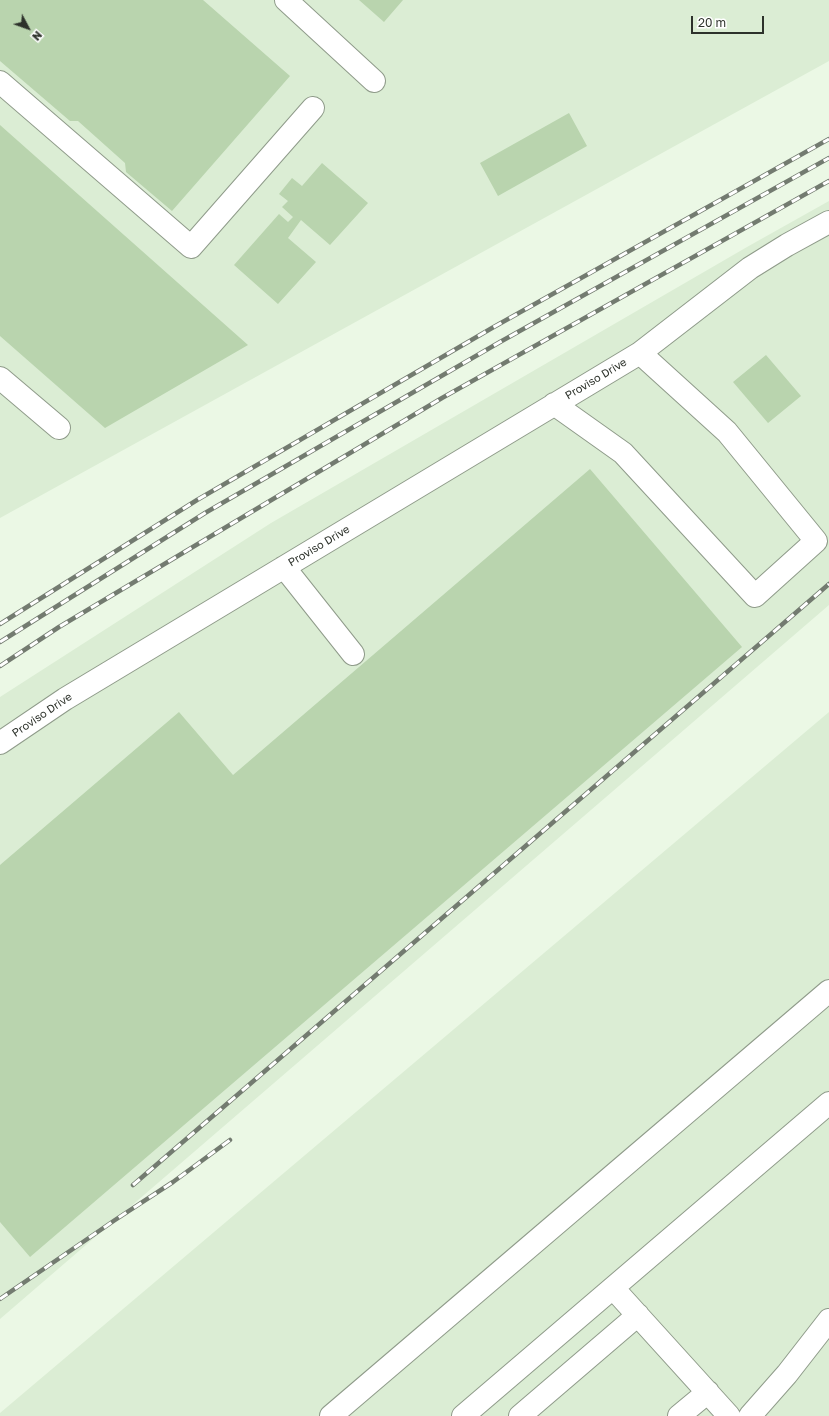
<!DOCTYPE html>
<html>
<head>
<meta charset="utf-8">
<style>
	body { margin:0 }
	#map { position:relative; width:829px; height:1416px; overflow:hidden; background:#ebf8e5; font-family:"Golos Text",sans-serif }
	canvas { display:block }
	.north { position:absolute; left:8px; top:8px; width:40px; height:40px; -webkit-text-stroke:3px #fff; paint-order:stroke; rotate:131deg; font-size:11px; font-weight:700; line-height:16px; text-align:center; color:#2d322b }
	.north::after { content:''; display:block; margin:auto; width:14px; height:18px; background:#2d322b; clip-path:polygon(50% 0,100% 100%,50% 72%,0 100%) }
	.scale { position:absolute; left:691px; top:16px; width:73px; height:18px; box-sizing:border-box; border:2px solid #2d322b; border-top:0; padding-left:5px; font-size:12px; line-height:14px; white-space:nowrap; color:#2d322b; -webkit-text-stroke:3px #fff; paint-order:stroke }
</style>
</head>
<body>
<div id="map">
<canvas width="829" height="1416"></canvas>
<div class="north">N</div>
<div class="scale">20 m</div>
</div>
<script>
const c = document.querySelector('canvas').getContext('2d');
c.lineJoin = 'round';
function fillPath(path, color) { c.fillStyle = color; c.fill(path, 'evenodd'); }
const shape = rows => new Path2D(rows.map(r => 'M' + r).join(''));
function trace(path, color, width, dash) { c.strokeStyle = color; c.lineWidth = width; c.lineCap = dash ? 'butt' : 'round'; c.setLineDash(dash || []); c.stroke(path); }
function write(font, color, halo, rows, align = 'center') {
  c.font = font + ' "Golos Text",sans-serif'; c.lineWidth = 3.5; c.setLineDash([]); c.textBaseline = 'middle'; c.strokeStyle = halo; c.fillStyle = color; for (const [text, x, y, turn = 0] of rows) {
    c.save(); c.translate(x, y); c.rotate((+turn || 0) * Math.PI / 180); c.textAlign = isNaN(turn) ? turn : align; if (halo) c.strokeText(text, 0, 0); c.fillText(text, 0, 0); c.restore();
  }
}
const built = shape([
	[0,0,829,0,829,61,0,518],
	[829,201,829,605,0,1319,0,697,271,523,747,247],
	[829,712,829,1416,0,1416,0,1413]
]);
const building = shape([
	[0,0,203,0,290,76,172,211,126,172,125,163,78,121,70,121,0,61],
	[359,0,403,0,384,22],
	[569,113,587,146,498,196,480,163],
	[0,125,248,345,105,428,0,336],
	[322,163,368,203,330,245,301,220,288,238,316,262,278,304,234,265,279,214,288,222,293,217,282,207,288,201,279,194,292,178,302,186],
	[766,355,801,396,768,423,733,382],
	[590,469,742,647,30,1257,0,1222,0,865,179,712,233,775]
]);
const minor = shape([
	[286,0,374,81],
	[0,82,191,247,313,108],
	[0,378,59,428],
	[554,404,623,453,755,596,816,541,727,432,640,353],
	[284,567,353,654],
	[0,743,65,699,640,353,750,268,787,245,829,222],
	[613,1288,729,1416],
	[331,1416,829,991],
	[463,1416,829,1103],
	[520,1416,638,1315],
	[679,1416,708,1392],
	[750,1416,787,1374,829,1320]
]);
const rail = shape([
	[0,624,197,500,492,328,829,139],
	[0,642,205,513,500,342,829,158],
	[0,666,59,627,442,398,829,181],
	[133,1185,829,584],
	[0,1299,115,1220,173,1182,230,1140]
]);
const streetNames = [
	["Proviso Drive",596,379,-31],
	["Proviso Drive",319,546,-31],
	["Proviso Drive",42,715,-34]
];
fillPath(built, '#dbedd4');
fillPath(building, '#b9d4ae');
trace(minor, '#8f9b8a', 24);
trace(minor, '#fff', 22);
trace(rail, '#737b70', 4.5);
trace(rail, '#fff', 3, [9]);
write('11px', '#2d322b', '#fff', streetNames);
</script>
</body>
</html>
